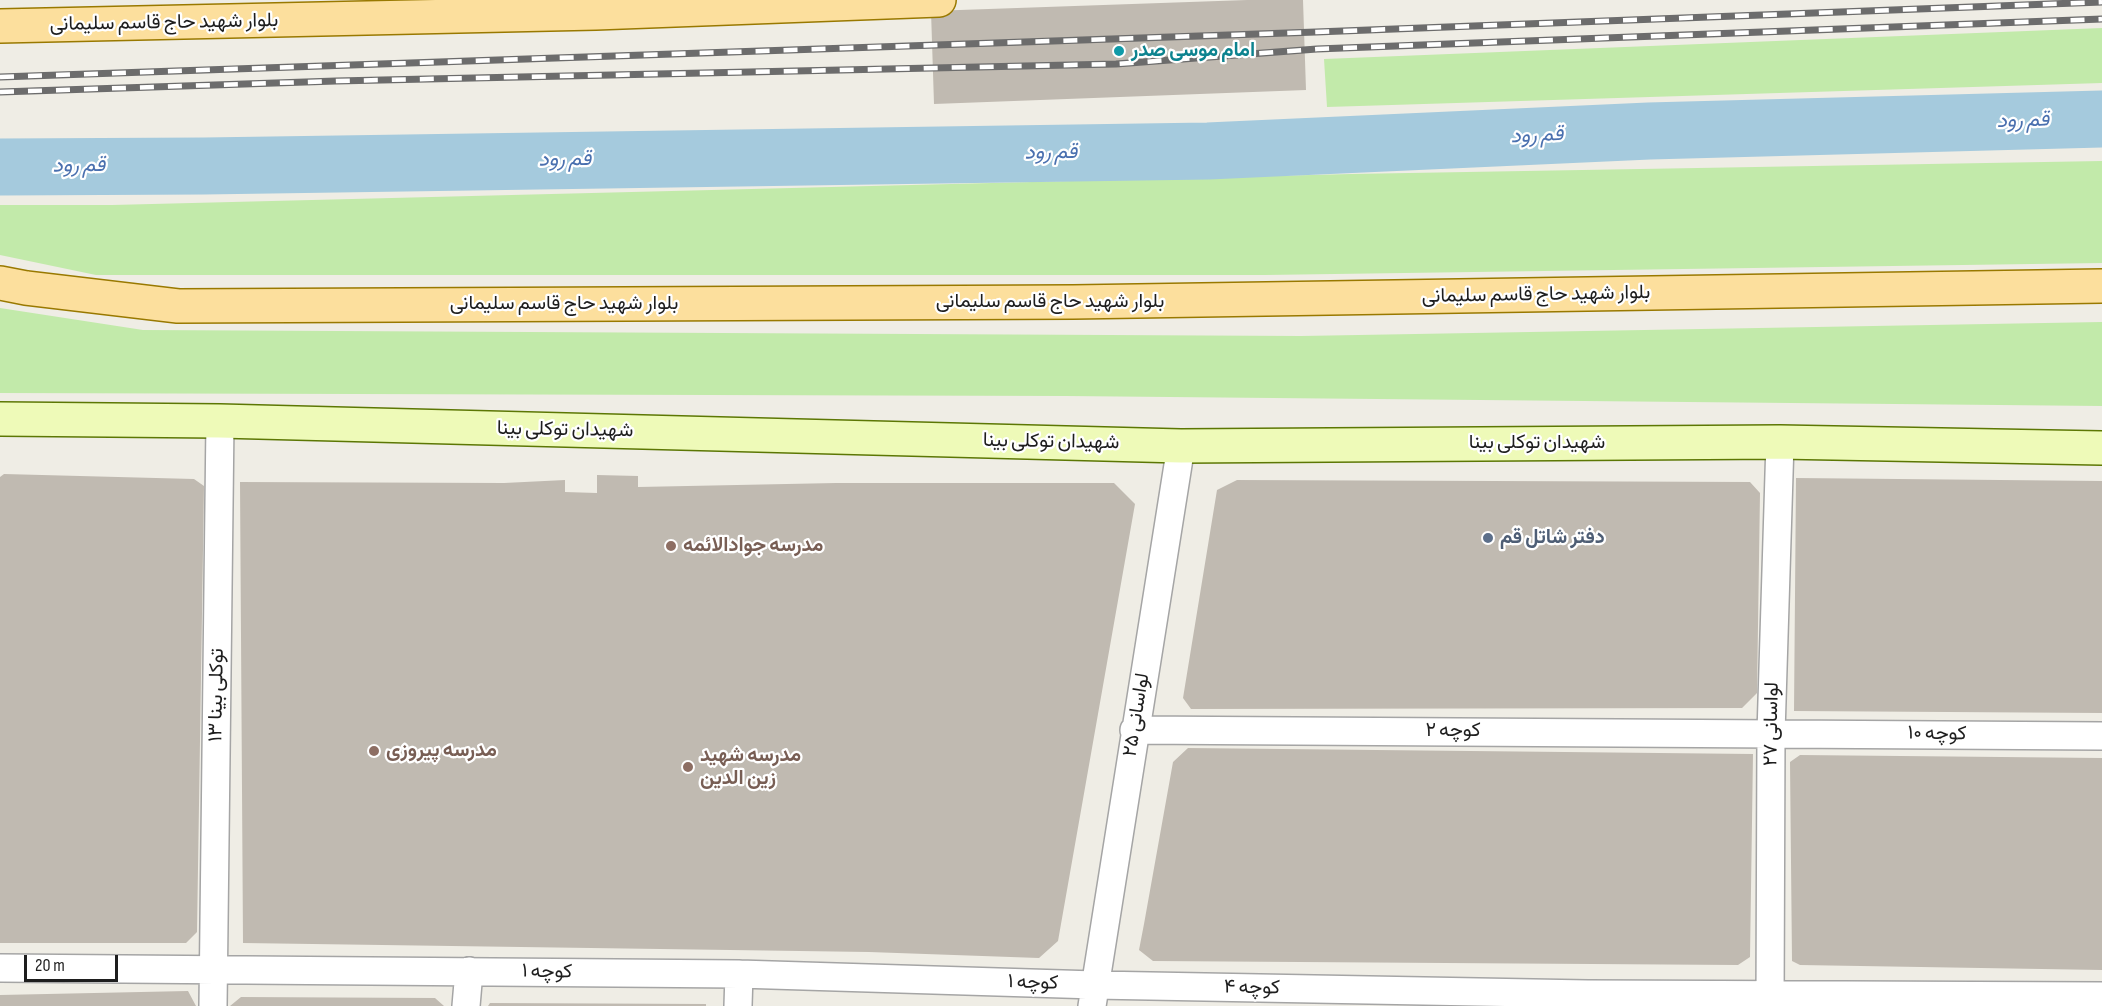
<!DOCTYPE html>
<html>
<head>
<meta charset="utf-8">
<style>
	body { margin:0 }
	#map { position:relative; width:2102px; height:1006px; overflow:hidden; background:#efede5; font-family:"Sofia Sans Condensed",sans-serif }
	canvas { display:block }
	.scale { position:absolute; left:24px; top:955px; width:94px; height:27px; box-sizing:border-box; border:3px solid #1e1e1e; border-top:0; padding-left:8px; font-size:18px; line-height:21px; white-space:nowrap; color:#1e1e1e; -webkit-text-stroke:4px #fff; paint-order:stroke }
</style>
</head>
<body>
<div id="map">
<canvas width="2102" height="1006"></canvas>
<div class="scale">20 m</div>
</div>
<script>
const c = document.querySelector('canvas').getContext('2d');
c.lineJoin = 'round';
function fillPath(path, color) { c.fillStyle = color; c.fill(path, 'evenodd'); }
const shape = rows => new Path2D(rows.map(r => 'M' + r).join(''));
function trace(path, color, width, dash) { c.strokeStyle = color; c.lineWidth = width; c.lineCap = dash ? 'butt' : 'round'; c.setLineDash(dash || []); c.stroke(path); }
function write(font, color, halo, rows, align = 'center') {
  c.font = font + ' "Sofia Sans Condensed",Vazirmatn,sans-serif'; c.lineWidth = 4.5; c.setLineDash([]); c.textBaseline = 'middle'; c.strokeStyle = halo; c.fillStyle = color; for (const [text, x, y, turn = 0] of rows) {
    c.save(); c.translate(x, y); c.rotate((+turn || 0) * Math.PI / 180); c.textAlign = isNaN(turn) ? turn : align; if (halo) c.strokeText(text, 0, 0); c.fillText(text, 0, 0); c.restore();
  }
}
const grass = shape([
	[2102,28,2102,83,1327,107,1324,59],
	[2102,161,2102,263,1265,275,96,275,0,255,0,205,112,205,1351,174],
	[0,308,143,330,1301,336,2102,322,2102,406,1066,396,0,393]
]);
const river = shape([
	[0,167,204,166,1208,151,1649,131,2102,119]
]);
const building = shape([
	[1247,0,1303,0,1306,90,934,104,931,11],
	[4,474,194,479,204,486,197,932,186,943,0,943,0,477],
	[597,475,638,476,638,487,836,483,1114,483,1135,504,1058,941,1039,958,869,952,243,943,240,482,504,483,565,480,565,492,597,493],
	[1796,478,2102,481,2102,713,1794,711],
	[1237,480,1750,482,1760,493,1757,693,1742,708,1191,709,1183,698,1217,490],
	[1188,748,1753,754,1750,957,1738,965,1153,961,1139,950,1144,924,1173,762],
	[1800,755,2102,758,2102,970,1800,965,1792,961,1790,762],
	[188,991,196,1006,0,1006,0,995],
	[241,997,435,998,444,1006,230,1006],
	[490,1003,706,1004,706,1006,488,1006]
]);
const minor = shape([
	[1134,730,2102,736],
	[0,968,739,974,1095,985,1588,994,2102,996],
	[213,1006,220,421],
	[466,1006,469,971],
	[738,1006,739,974],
	[1092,1006,1181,446],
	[1770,1006,1771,733,1780,442]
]);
const secondary = shape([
	[0,419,220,421,1181,446,1780,442,2102,448]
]);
const primary = shape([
	[0,26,596,13,939,0],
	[0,283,26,288,178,306,1073,302,2102,286]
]);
const rail = shape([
	[0,77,1316,32,2102,2],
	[0,92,336,81,1116,64,1317,49,2102,19]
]);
const markers = [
	[1119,51,6,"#0f9aa8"],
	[1488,538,6,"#5c6f8a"],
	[671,546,6,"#8d6e63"],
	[374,751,6,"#8d6e63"],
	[688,767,6,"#8d6e63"]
];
const streetNames = [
	["بلوار شهید حاج قاسم سلیمانی",164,23,-1],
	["بلوار شهید حاج قاسم سلیمانی",1536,295,-1],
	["بلوار شهید حاج قاسم سلیمانی",1050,302],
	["بلوار شهید حاج قاسم سلیمانی",564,304],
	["شهیدان توکلی بینا",565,430,1],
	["شهیدان توکلی بینا",1051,442,1],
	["شهیدان توکلی بینا",1537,443],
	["توکلی بینا ۱۳",217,695,-89],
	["لواسانی ۲۵",1137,715,-81],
	["لواسانی ۲۷",1772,724,-89],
	["کوچه ۲",1453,731],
	["کوچه ۱۰",1937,734,1],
	["کوچه ۱",547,972,1],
	["کوچه ۱",1033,983,2],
	["کوچه ۴",1252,988,1]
];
const cultureNames = [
	["امام موسی صدر",1131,51]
];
const serviceNames = [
	["دفتر شاتل قم",1500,538]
];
const educationNames = [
	["مدرسه جوادالائمه",683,546],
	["مدرسه پیروزی",386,751],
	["مدرسه شهید",700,756],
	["زین الدین",700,779]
];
const waterNames = [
	["قم رود",2023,121,-2],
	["قم رود",1537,136,-3],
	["قم رود",1051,153,-1],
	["قم رود",565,160,-1],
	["قم رود",79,166,-1]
];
fillPath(grass, '#c2eaaa');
trace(river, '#a5cadd', 57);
fillPath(building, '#c0bab1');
trace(minor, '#a5a5a5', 30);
trace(secondary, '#5c7704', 36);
trace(primary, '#997900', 36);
trace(minor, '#fff', 27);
trace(secondary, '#eefab8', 33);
trace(primary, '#fcdf9d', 33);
trace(rail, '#6c6c6c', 7);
trace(rail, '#fff', 4.5, [14]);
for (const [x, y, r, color] of markers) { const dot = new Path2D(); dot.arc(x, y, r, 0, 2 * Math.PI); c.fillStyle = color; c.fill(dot); trace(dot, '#fff', 2); }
write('20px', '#1e1e1e', '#fff', streetNames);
write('bold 20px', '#0d838f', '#fff', cultureNames, 'left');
write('bold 20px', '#4e5e75', '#fff', serviceNames, 'left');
write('bold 20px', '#785e54', '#fff', educationNames, 'left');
write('italic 21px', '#4a70af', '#fff', waterNames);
</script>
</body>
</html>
